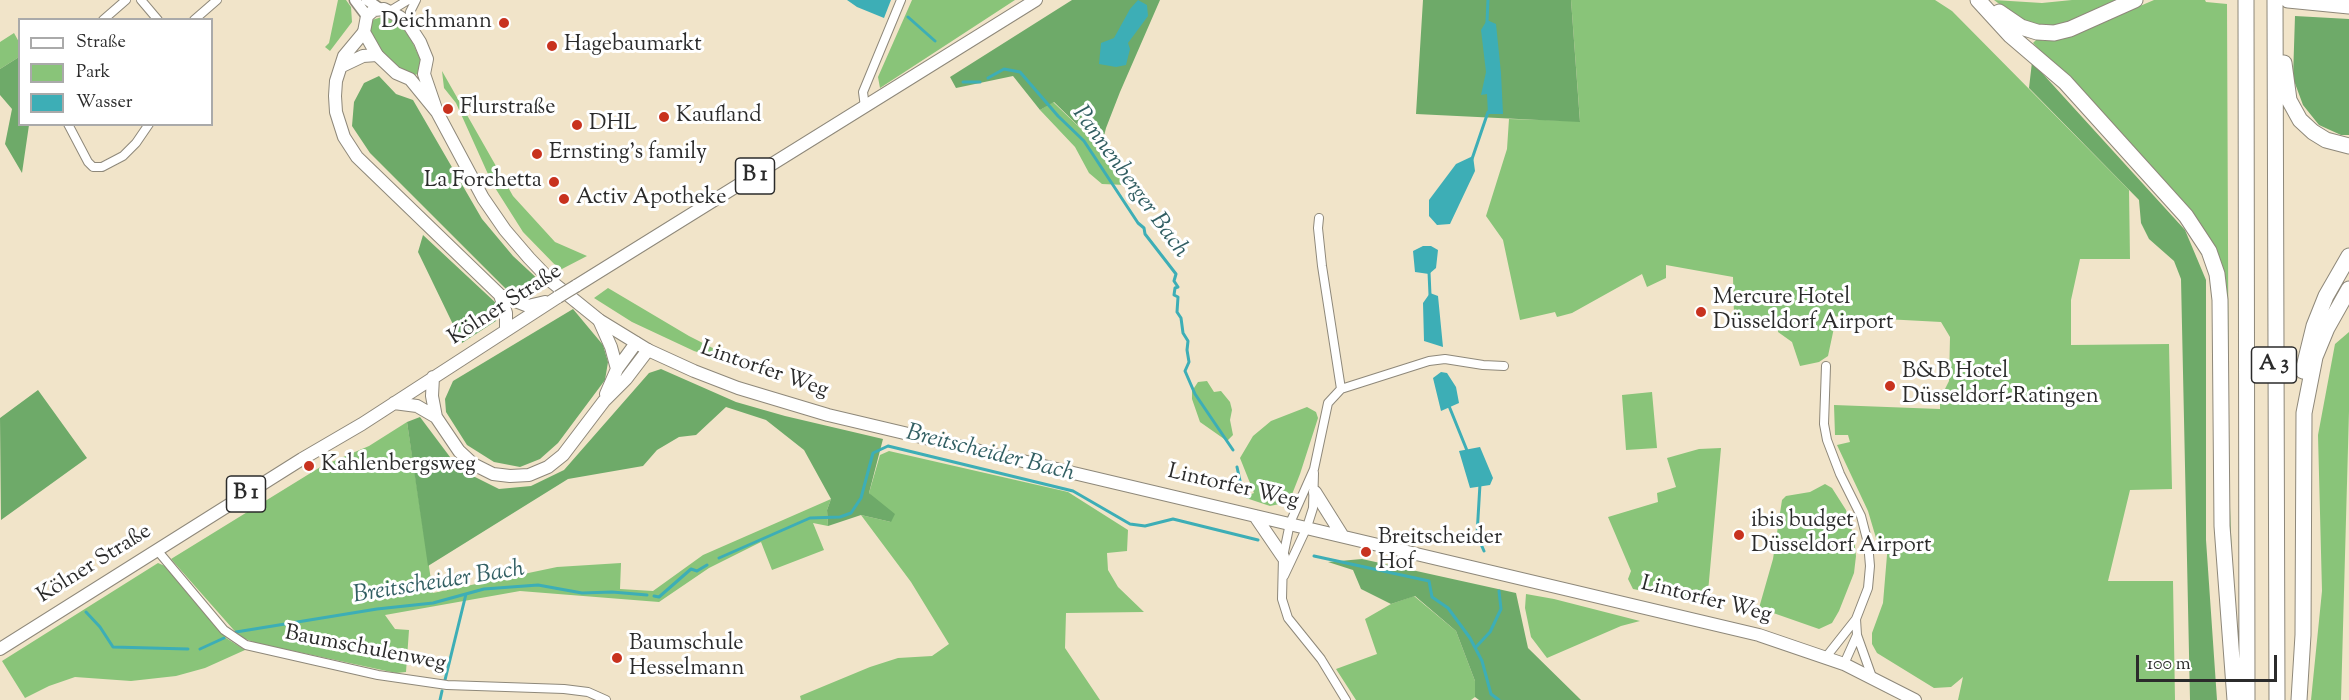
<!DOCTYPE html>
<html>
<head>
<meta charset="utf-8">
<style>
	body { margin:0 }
	#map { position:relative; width:2349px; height:700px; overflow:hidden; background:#f1e4c9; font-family:"Sorts Mill Goudy",serif }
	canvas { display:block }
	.legend { position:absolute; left:18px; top:18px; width:195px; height:108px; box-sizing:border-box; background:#fff; border:2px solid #aaa; margin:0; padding:8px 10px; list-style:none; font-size:18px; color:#2b2b2b }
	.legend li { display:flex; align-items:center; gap:12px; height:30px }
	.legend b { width:30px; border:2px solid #aaa }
	.scale { position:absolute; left:2136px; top:655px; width:141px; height:27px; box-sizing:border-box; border:3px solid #2b2b2b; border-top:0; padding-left:8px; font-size:18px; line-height:21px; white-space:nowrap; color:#2b2b2b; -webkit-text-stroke:4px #fff; paint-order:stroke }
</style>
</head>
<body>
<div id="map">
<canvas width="2349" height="700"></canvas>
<ul class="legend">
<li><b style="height:8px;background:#fff"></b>Straße</li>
<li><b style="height:16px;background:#89c479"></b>Park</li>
<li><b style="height:16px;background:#3daeb6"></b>Wasser</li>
</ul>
<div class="scale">100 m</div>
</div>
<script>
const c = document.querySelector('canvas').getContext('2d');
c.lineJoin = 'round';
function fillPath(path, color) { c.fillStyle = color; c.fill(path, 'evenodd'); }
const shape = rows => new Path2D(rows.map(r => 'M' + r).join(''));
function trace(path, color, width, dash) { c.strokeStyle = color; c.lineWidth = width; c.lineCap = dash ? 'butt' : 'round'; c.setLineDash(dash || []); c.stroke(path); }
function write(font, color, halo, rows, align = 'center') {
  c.font = font + ' "Sorts Mill Goudy",serif'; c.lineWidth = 6; c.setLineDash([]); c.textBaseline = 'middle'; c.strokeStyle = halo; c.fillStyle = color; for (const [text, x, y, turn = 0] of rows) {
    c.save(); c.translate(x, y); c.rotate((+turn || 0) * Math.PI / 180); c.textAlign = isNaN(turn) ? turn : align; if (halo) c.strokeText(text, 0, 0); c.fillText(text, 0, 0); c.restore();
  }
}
const green = shape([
	[338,0,346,0,351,7,352,22,330,51,325,47,329,43],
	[912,0,1015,0,880,88,878,77],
	[1571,0,1935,0,1952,11,2129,190,2130,259,2080,259,2071,300,2071,345,2169,344,2172,489,2130,490,2108,581,2173,581,2175,700,1958,700,1963,677,1951,687,1934,688,1877,653,1872,644,1872,633,1883,603,1888,543,1879,548,1868,511,1837,445,1850,442,1848,435,1835,435,1834,405,1940,409,1940,399,1949,381,1950,337,1941,322,1829,316,1835,323,1828,356,1819,362,1800,366,1792,342,1778,332,1779,320,1734,316,1733,277,1666,265,1666,278,1647,287,1642,274,1572,313,1557,317,1555,312,1520,320,1503,240,1486,216,1507,149,1509,119,1580,121],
	[1994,0,2042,3,2072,0,2122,0,2075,21,2051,27,2032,24,2014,15],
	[2154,0,2205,0,2206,2,2227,4,2229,481,2234,610,2231,609,2223,305,2193,218,2033,43,2037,39,2045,41,2063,39],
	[385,16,397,21,411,39,421,61,419,74,414,75,401,70,382,53,370,33,372,20],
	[14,33,19,42,19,57,0,69,0,42],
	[442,71,513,196,555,242,587,256,560,270,523,232,492,183,456,103,444,88],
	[1053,102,1101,148,1126,185,1102,184,1089,173,1075,147,1040,110],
	[608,288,689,336,758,371,694,351,632,322,594,298],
	[2349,332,2349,411,2341,700,2311,700,2322,591,2318,435,2335,344],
	[1207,381,1214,392,1221,391,1230,402,1232,410,1230,420,1233,435,1227,441,1200,422,1192,399,1192,391,1198,382],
	[1652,392,1657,448,1626,450,1622,395],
	[1307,407,1316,412,1318,418,1300,474,1289,502,1270,506,1243,497,1254,493,1240,458,1253,436,1271,421],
	[407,422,433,593,557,567,621,563,620,589,653,591,703,555,831,499,827,510,828,526,813,523,824,550,772,570,761,542,709,568,659,602,520,591,385,615,395,629,409,630,406,672,396,673,256,643,240,637,171,559,322,466,369,446],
	[1721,448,1707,603,1633,589,1628,579,1631,571,1608,517,1658,502,1657,493,1676,487,1667,458,1699,449],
	[889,451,1068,492,1128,530,1127,551,1107,553,1108,570,1118,587,1144,612,1066,613,1065,648,1100,700,801,700,800,696,870,667,898,658,932,656,949,644,911,582,861,515,891,522,869,493,880,455],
	[1825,484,1832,488,1846,510,1854,537,1856,556,1854,573,1839,611,1832,623,1819,629,1759,608,1773,559,1782,500,1786,496,1810,492],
	[158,563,165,566,226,638,245,650,205,668,176,676,131,681,75,677,49,686,25,698,2,661],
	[1526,594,1554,599,1640,621,1621,626,1547,658,1531,637,1525,608],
	[1414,596,1456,631,1475,681,1475,697,1471,700,1356,700,1336,669,1377,654,1365,619,1391,604]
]);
const forest = shape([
	[1072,0,1160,0,1120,92,1106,128,1101,148,1054,102,1040,110,1013,76,956,88,950,77],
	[1423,0,1571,0,1580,122,1416,114],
	[2295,16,2349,19,2349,135,2341,135,2319,125,2303,105,2293,78],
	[19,57,20,124,29,125,22,173,5,144,12,109,0,95,0,69],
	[2032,62,2185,230,2206,280,2206,540,2217,700,2190,700,2181,279,2174,261,2149,239,2141,223,2139,200,2029,88],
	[379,76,396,94,413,100,482,219,513,256,542,283,522,295,507,290,370,153,352,126,354,102,364,83],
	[423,235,497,304,499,311,496,321,462,343,418,252],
	[573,309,603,345,608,362,605,380,558,443,540,459,520,467,494,462,467,445,446,412,445,399,453,381],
	[661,369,736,402,785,416,883,439,869,493,895,514,891,522,861,515,828,526,827,510,831,499,804,450,766,420,726,407,696,435,679,437,657,450,643,466,568,479,428,566,407,422,420,417,459,469,499,489,531,486,564,470,649,373],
	[38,390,87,458,1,520,0,418],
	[1362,559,1516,593,1528,648,1581,700,1479,700,1475,697,1475,681,1456,631,1415,596,1391,604,1361,589,1353,570,1328,562]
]);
const water = shape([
	[847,0,891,0,884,18,857,7],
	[1138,0,1147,5,1148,16,1128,43,1130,49,1126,65,1116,67,1099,64,1101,43,1114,38,1130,9],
	[1487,20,1496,24,1501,73,1503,114,1488,114,1487,94,1481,95,1486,72,1481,30],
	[1473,156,1475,171,1450,224,1437,225,1429,216,1429,200,1456,164],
	[1423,246,1431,246,1438,250,1436,268,1429,274,1415,272,1413,251],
	[1430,293,1438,296,1443,347,1424,341,1423,303],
	[1441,372,1447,373,1456,387,1459,403,1441,411,1433,378],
	[1480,447,1493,478,1490,485,1470,488,1459,451]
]);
const stream = shape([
	[908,17,935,41],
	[1487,22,1488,0],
	[988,78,1004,69,1020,72,1058,116,1084,141,1138,223,1144,228,1145,234,1176,274,1174,281,1178,287,1175,288,1174,295,1178,297,1177,312,1181,318,1183,333,1188,341,1187,350,1189,362,1185,371,1195,394,1233,450],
	[963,82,980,82],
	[1472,159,1488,112],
	[1429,272,1430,295],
	[1449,406,1468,453],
	[1237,467,1242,490],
	[1480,484,1477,535,1484,551],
	[1314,556,1429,581,1432,597,1448,608,1470,638,1482,661,1491,694,1499,700],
	[719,558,810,518,840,517,851,513,861,498,873,453,888,446,1073,491,1130,524,1145,526,1173,519,1258,540],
	[654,596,659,597,691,569,697,571,707,565],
	[86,612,100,627,113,647,188,649],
	[236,632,377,609,433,603,484,589,538,585,582,593,612,592,647,595],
	[1476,647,1490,632,1501,609,1499,591],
	[200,649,224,638],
	[445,680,466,594],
	[440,700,442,691]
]);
const minor = shape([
	[141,0,158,20],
	[390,11,408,0],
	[103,20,126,0],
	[194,20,217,0],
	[409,25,410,12,416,0],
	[865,107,863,92,901,0],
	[68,124,88,162,93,167,102,167,123,156,136,143,149,124],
	[1319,218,1318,228,1322,266,1341,389,1328,403,1314,469,1290,523,1283,557,1282,599,1288,618,1321,659,1346,700],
	[1826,366,1824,424,1827,440,1840,474,1861,516,1868,543,1870,566,1868,588,1856,619,1826,657],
	[1341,389,1429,361,1445,359,1483,365,1504,366],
	[157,550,224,630,246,645,378,675,447,685,564,689,588,692,606,700],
	[1284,576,1307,527,1313,508,1314,473],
	[1857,635,1872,677],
	[1844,664,1857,635,1856,619]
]);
const tertiary = shape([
	[355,0,367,16],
	[367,0,380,9]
]);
const secondary = shape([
	[437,112,424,74,427,59,420,42,409,25,400,17,384,9,374,10,367,16,364,32,377,55,396,73,410,79,437,112,483,198,505,230,529,258,552,282,599,320,648,350,694,371,738,388,828,415,1759,635,1844,664,1915,700],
	[1315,492,1342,535],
	[1255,516,1283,557]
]);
const primary = shape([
	[364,32,344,56,336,81,335,96,336,112,344,137,357,157,500,295,528,306,545,302],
	[342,66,363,56,377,55],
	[576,286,1036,0],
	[500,295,506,313,506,330],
	[599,320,611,347,617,369],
	[433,377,432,396,436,417],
	[606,394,617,369,636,343],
	[394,403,417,406,436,417,459,451,473,464,493,474,510,476,529,475,548,467,563,455,604,401,626,379,648,350],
	[0,649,302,459,362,424,558,297]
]);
const motorway = shape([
	[1978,0,2010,35,2065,82,2186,216,2209,251,2217,274,2220,300,2222,526,2235,700],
	[2246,0,2247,700],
	[2275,0,2277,700],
	[2288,0,2349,6],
	[1999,12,2021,27,2037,32,2054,33,2070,29,2135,0],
	[2284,63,2289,100,2300,120,2313,132,2326,140,2349,146],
	[2303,371,2314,326,2326,296,2349,256],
	[2299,700,2303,635,2304,413,2315,357,2327,328,2349,289]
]);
const primaryBridge = shape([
	[558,297,576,286]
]);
const markers = [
	[504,23,6,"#c8321e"],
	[552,46,6,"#c8321e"],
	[448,109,6,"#c8321e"],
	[664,117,6,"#c8321e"],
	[577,125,6,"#c8321e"],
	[537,154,6,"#c8321e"],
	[554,182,6,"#c8321e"],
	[564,199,6,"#c8321e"],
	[1701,312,6,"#c8321e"],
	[1890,386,6,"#c8321e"],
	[309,466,6,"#c8321e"],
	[1739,535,6,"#c8321e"],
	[1366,552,6,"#c8321e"],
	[617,658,6,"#c8321e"]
];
const shields = [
	[755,176,39],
	[2274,365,45],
	[246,494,39]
];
const shieldNames = [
	["B 1",755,176],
	["A 3",2274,365],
	["B 1",246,494]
];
const poiNames = [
	["Deichmann",492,23,"right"],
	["Hagebaumarkt",564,46],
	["Flurstraße",460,109],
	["Kaufland",676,117],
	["DHL",589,125],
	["Ernsting's family",549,154],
	["La Forchetta",542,182,"right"],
	["Activ Apotheke",576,199],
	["Mercure Hotel",1713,299],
	["Düsseldorf Airport",1713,324],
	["B&B Hotel",1902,373],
	["Düsseldorf-Ratingen",1902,398],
	["Kahlenbergsweg",321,466],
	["ibis budget",1751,522],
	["Düsseldorf Airport",1751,547],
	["Breitscheider",1378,539],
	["Hof",1378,564],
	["Baumschule",629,645],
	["Hesselmann",629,670]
];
const streetNames = [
	["Kölner Straße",506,306,-33],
	["Lintorfer Weg",764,371,19],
	["Lintorfer Weg",1233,488,13],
	["Kölner Straße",95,565,-32],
	["Lintorfer Weg",1706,601,14],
	["Baumschulenweg",365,650,11]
];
const waterNames = [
	["Pannenberger Bach",1129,183,54],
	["Breitscheider Bach",990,455,14],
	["Breitscheider Bach",439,584,-9]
];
fillPath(green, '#89c479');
fillPath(forest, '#6eaa69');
fillPath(water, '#3daeb6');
trace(stream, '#3daeb6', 3);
trace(minor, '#8e887a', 10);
trace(tertiary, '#8e887a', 13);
trace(secondary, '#8e887a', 14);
trace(primary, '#8e887a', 14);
trace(motorway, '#8e887a', 17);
trace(minor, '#fff', 8);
trace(tertiary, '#fff', 10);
trace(secondary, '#fff', 12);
trace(primary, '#fff', 12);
trace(motorway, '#fff', 15);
trace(primaryBridge, '#8e887a', 14, []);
trace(primaryBridge, '#fff', 12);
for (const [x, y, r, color] of markers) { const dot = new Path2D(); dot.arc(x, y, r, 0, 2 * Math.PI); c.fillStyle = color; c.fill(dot); trace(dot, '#fff', 2); }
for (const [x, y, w] of shields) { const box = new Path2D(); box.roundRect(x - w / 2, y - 18, w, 36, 4.5); c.fillStyle = '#fff'; c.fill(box); trace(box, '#2b2b2b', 1.5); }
write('bold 21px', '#2b2b2b', null, shieldNames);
write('22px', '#2b2b2b', '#fff', poiNames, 'left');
write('22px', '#2b2b2b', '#fff', streetNames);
write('italic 24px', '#325f63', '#fff', waterNames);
</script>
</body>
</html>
